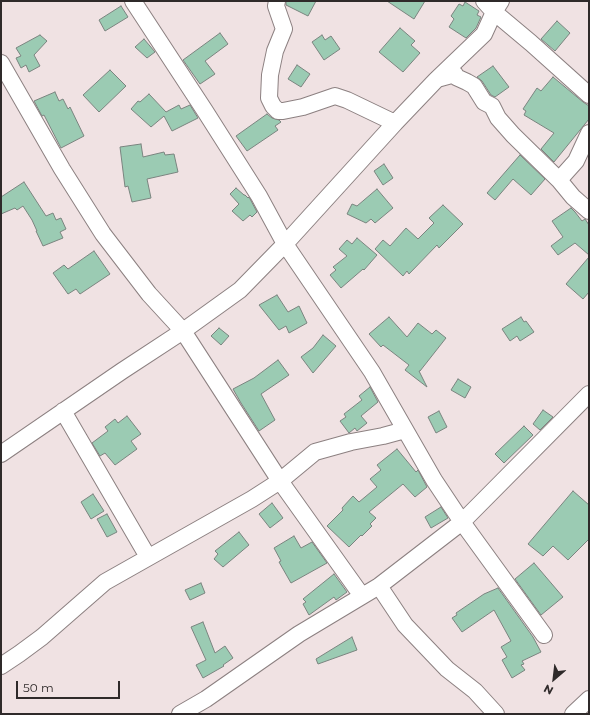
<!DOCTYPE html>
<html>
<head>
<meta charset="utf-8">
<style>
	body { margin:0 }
	#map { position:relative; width:590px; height:715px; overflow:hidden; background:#f0e2e3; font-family:Montserrat,sans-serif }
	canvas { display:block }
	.frame { position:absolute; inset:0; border:2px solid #2f2a2a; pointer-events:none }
	.north { position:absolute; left:534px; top:659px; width:40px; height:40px; -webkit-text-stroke:3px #f0e2e3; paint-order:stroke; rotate:208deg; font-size:11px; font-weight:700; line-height:16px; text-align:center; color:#2f2a2a }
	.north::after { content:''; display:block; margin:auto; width:14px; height:18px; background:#2f2a2a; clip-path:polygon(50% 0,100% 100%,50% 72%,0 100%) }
	.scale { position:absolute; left:16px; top:681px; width:104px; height:18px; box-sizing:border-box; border:2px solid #2f2a2a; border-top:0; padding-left:5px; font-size:12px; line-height:14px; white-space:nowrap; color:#2f2a2a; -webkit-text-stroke:3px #f0e2e3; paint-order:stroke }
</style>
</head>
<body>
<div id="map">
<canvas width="590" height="715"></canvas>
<div class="frame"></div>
<div class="north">N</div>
<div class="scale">50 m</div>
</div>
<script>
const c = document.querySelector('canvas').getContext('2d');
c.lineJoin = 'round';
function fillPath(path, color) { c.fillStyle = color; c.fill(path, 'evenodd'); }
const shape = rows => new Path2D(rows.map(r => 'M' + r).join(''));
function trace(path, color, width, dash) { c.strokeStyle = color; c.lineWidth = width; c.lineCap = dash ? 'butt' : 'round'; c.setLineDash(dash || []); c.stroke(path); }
const building = shape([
	[286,1,316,1,308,16,286,5,286,1],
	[387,1,425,1,414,19,387,1],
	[465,2,479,11,477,15,481,17,476,28,466,38,449,27,454,19,451,16,459,4,463,6,465,2],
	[121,6,128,17,105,31,99,20,121,6],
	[557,21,570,33,555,51,541,39,557,21],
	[400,28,415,41,411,45,420,53,403,72,379,52,400,28],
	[220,33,228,44,205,61,215,74,200,84,183,60,220,33],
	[40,35,47,41,34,55,40,66,29,72,26,65,21,68,16,58,21,56,16,48,40,35],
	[322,35,325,40,331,36,340,49,324,60,312,42,322,35],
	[144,39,155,52,147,58,135,47,144,39],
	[297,65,310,74,301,87,288,79,297,65],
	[493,66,509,87,495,97,491,95,482,81,477,77,493,66],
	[110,70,126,86,99,112,83,95,110,70],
	[553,77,583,102,589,106,589,119,554,162,541,149,554,133,524,115,526,111,523,109,537,88,541,91,553,77],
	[55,92,59,101,63,99,68,109,70,107,84,136,61,148,44,115,42,116,34,101,55,92],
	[149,94,166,112,179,105,181,109,190,105,198,118,172,131,164,116,151,127,131,109,138,101,140,102,149,94],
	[267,114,272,118,279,120,281,122,275,126,278,130,247,151,236,136,267,114],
	[141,144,143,157,164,152,165,155,174,154,178,172,147,179,151,198,132,202,128,186,125,187,120,147,141,144],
	[520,155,545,179,531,195,513,179,495,200,487,193,520,155],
	[384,164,393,178,383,185,374,171,384,164],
	[24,182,46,216,53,213,56,220,61,218,66,229,60,232,63,238,43,246,36,231,37,231,32,220,23,206,17,210,15,208,1,214,1,197,24,182],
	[236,188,244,195,245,195,248,198,249,197,257,212,252,217,250,215,243,221,232,211,239,204,230,194,236,188],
	[377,189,393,208,375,223,371,219,366,223,347,214,352,204,357,206,377,189],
	[443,205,463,224,439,248,437,245,409,274,407,271,403,276,375,249,383,240,390,246,406,228,418,239,434,223,429,218,443,205],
	[571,208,575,212,582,221,585,219,589,225,589,255,575,243,558,255,551,246,563,237,552,221,571,208],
	[357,238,377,255,364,270,363,269,341,288,330,275,336,270,333,267,347,256,339,249,347,240,352,244,357,238],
	[94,251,110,274,80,294,76,289,68,294,53,273,64,265,68,269,94,251],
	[589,257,589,292,583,299,566,284,589,257],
	[277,295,288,312,299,306,307,323,289,333,286,326,279,330,259,305,277,295],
	[389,317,407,337,418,323,432,334,436,330,446,338,420,371,419,371,427,387,405,370,409,365,383,345,381,347,369,334,389,317],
	[521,317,524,322,526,321,534,332,520,341,517,336,510,341,502,329,521,317],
	[219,328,229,336,221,345,211,336,219,328],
	[323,335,336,346,313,373,301,357,313,348,323,335],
	[278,360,289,375,261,394,275,420,259,431,241,403,233,389,254,378,278,360],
	[458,379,471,387,465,398,451,390,458,379],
	[370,387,378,402,361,416,367,423,357,431,355,428,349,433,340,421,346,417,344,414,362,400,359,396,370,387],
	[543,410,553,417,540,430,533,424,543,410],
	[439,411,447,427,436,433,428,417,439,411],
	[127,416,141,434,131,441,137,449,115,465,105,453,100,456,92,443,108,431,105,427,115,419,118,423,127,416],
	[524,426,533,435,504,463,495,454,524,426],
	[397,449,416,472,418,470,427,487,415,497,403,484,369,512,376,518,370,524,372,526,362,536,361,535,349,547,327,526,343,510,342,508,353,496,359,502,377,487,370,479,381,470,377,465,397,449],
	[573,491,589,505,589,539,568,560,553,546,543,556,528,544,573,491],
	[93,494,104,511,91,519,81,502,93,494],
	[272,503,283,518,270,528,259,514,272,503],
	[441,507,448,518,431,528,425,517,441,507],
	[107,514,117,532,107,537,97,519,107,514],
	[239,532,249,545,223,567,214,559,218,554,215,551,239,532],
	[294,536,301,548,312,542,327,563,291,583,279,562,281,561,274,548,294,536],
	[534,563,563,597,541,615,515,579,534,563],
	[334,574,347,592,336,600,334,597,309,615,303,604,306,602,303,599,334,574],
	[201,583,205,593,190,600,185,590,201,583],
	[498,588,533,637,541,652,522,661,524,664,521,665,525,670,512,678,502,660,507,657,501,647,511,641,494,610,462,632,452,618,457,615,456,613,484,594,498,588],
	[203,622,215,653,225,646,233,658,223,665,224,666,203,678,196,665,206,660,191,627,203,622],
	[352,637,357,650,318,664,316,659,352,637]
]);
const minor = shape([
	[133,1,205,111,259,196,285,244,372,372,434,480,462,522,544,635],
	[277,1,276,6,284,29,275,51,270,75,269,98,273,106,278,111,283,111,303,107,335,96,347,100,395,123],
	[484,1,494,12,531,43,589,95],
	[1,63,62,169,103,234,149,294,183,331,280,481,362,596],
	[437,79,455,74,456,77,467,82,474,86,484,102,492,106,498,118,513,135,559,180],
	[589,133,576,161,559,180,573,197,589,211],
	[63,411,148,557],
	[1,454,122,371,183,331,240,290,285,244,395,123,436,80,484,34,494,12,501,1],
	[379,586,405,625,447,669,475,691,496,714],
	[1,666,19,654,42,637,105,582,252,499,280,481,315,452,351,442,383,436,405,430],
	[180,714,206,699,299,634,379,586,462,522,589,394],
	[573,714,589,699]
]);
fillPath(building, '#9bcbb3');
trace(building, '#7a847f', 1);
trace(minor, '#8c8081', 18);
trace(minor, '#fff', 16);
</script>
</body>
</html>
